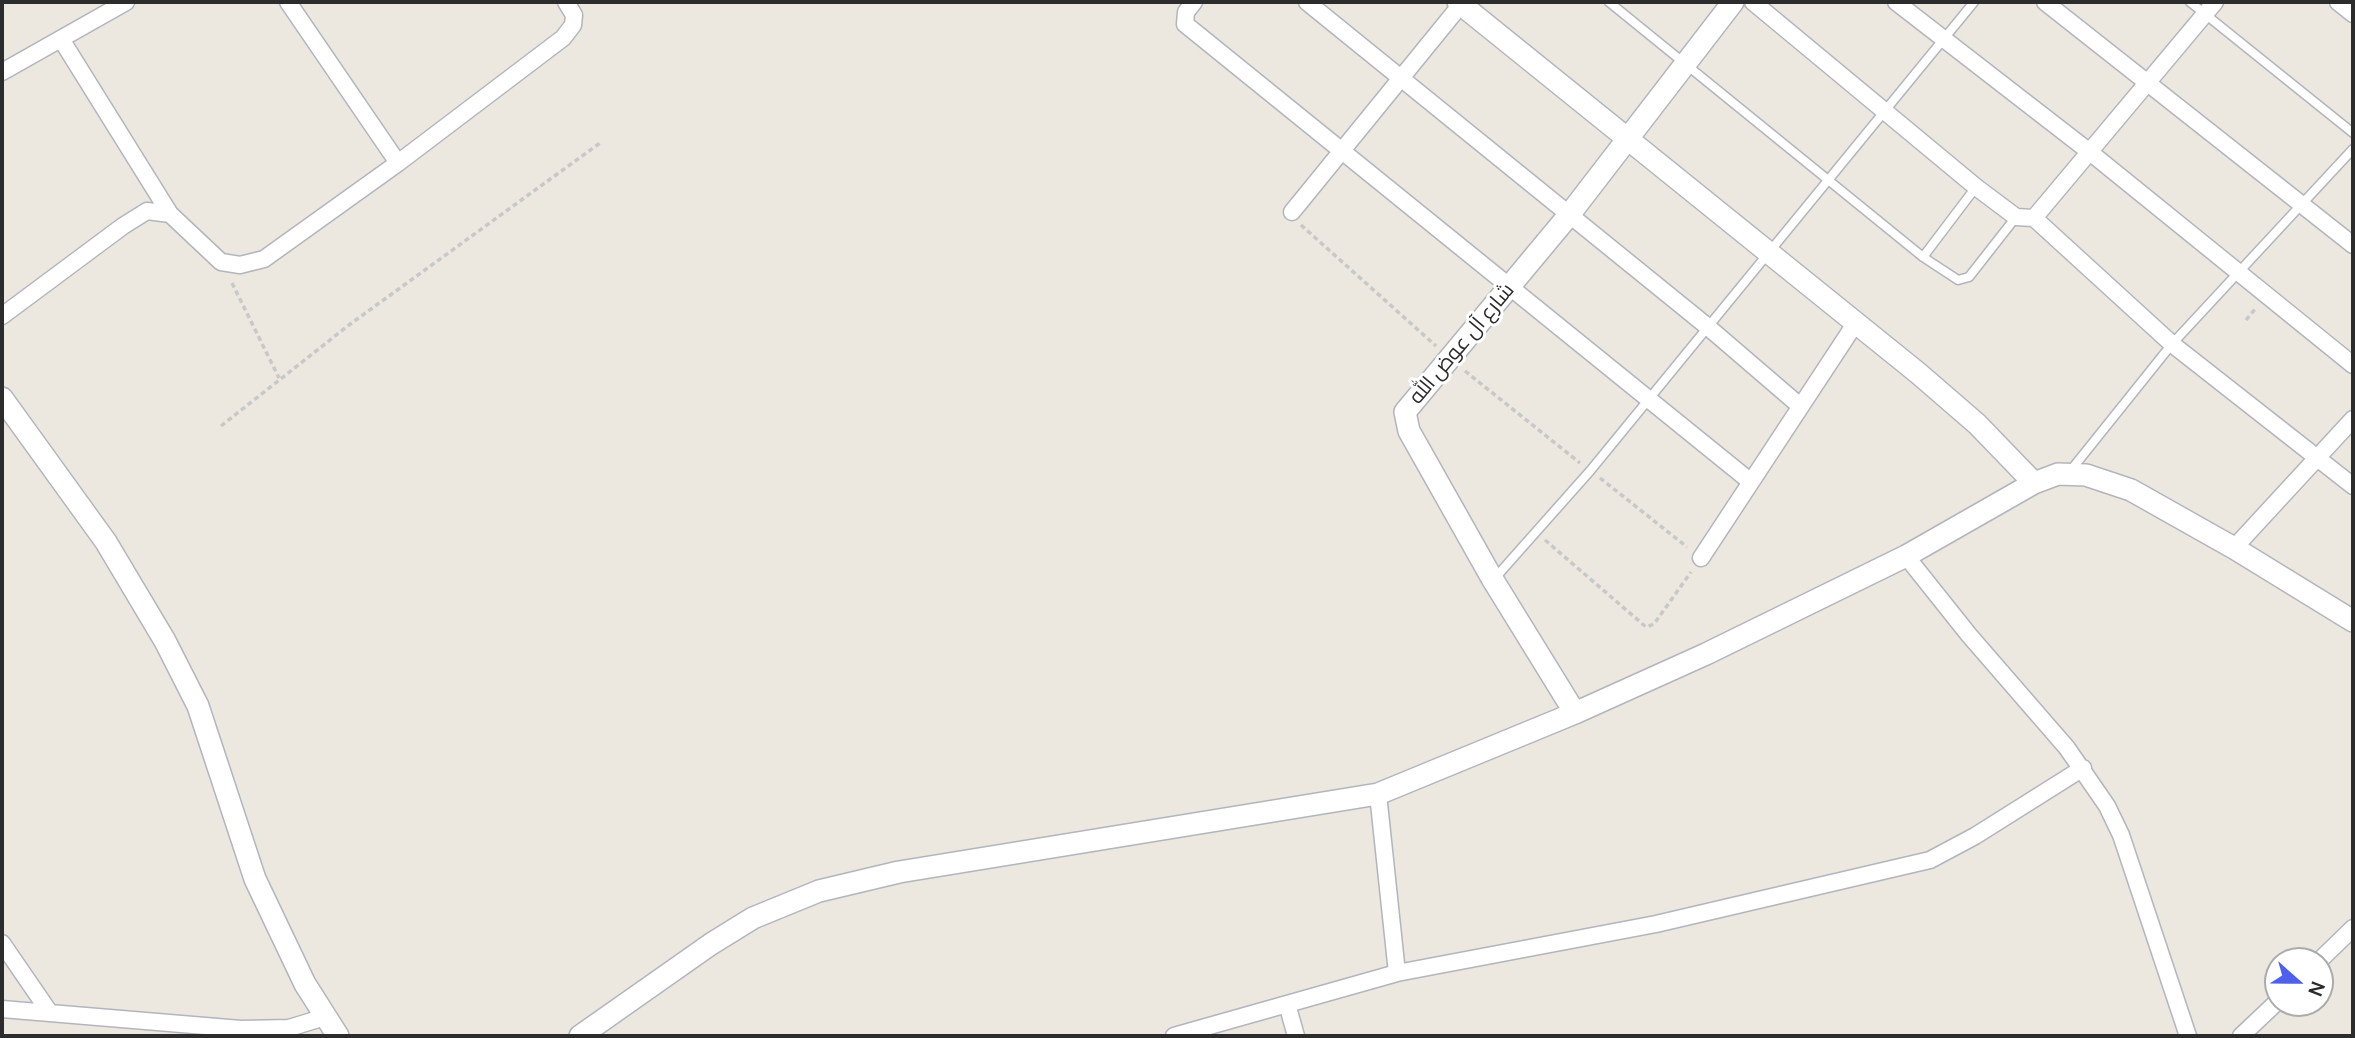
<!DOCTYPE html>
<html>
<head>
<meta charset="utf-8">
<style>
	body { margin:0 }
	#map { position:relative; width:2355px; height:1038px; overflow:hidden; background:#ece8e0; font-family:Manrope,sans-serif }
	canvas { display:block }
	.frame { position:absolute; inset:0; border:4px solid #2c2c2c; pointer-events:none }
	.north { position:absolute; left:2264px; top:947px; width:70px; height:70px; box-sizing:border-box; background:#fff; border:2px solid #ababab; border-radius:50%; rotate:111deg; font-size:19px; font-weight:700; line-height:28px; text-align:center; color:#2c2c2c }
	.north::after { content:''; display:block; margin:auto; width:24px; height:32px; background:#4f60ea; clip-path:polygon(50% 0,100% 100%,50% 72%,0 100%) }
</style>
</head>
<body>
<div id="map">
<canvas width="2355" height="1038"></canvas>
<div class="frame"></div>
<div class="north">N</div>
</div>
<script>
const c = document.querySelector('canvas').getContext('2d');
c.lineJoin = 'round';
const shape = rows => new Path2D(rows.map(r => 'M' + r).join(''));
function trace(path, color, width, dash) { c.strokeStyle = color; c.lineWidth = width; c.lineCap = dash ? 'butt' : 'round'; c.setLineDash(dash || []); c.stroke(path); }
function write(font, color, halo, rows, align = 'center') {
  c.font = font + ' Manrope,Cairo,sans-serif'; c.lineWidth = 6; c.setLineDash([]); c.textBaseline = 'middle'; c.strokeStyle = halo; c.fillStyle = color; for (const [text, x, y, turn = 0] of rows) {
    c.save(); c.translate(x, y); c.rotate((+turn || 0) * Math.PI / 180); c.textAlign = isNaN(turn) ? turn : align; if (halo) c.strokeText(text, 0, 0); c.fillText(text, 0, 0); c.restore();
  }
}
const path = shape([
	[1301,225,1436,346],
	[232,283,279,378],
	[2246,320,2256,308],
	[1465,371,1580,463],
	[221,426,349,325,600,143],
	[1600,478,1687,547],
	[1545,540,1646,627,1654,624,1691,572]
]);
const service = shape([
	[1609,2,1923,257,1958,280,1969,277,2016,217],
	[2190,2,2353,133],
	[1923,257,1976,187],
	[2071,470,2172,344,2353,149],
	[1495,578,1590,471,1974,2]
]);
const minor = shape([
	[288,2,398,163],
	[1194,2,1186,12,1185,24,1751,482],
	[1307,2,1708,327,1800,406],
	[1753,2,1976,187,2016,217,2034,218,2172,344,2353,486],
	[1896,2,2091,153,2353,365],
	[2045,2,2353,245],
	[2338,2,2353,14],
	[61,39,170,214],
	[2,72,126,2],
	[1292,212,1463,2],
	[2034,218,2215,2],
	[2,316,123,226,147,211,170,214,221,262,240,265,264,259,398,163,563,38,573,25,574,15,566,2],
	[2234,548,2353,419],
	[1906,556,1969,635,2067,748,2107,806,2121,835,2188,1036],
	[1701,558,1855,324],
	[1378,794,1397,973],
	[2,943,50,1013],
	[2319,961,2353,928],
	[1287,1004,1296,1036],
	[2,1009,241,1029,289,1028,325,1017],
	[1174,1036,1397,973,1656,924,1930,860,1975,836,2083,768],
	[2241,1036,2278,1001]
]);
const tertiary = shape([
	[1458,2,1918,373,1977,424,2034,483],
	[2,398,106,542,165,641,198,706,255,879,305,984,338,1036],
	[1575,713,1493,580,1409,431,1405,412,1569,215,1733,2],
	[580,1036,711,944,753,918,819,891,899,872,1378,794,1575,713,1706,654,1906,556,2034,483,2058,474,2086,475,2131,490,2234,548,2353,621]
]);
const streetNames = [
	["شارع آل عوض الله",1462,344,-50]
];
trace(service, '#b3b5be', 11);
trace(minor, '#b3b5be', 19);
trace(tertiary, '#b3b5be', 24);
trace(path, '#c8c8c8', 3.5, [5, 3.5]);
trace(service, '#fff', 8);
trace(minor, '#fff', 16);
trace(tertiary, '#fff', 21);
write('21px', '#2c2c2c', '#fff', streetNames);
</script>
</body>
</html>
